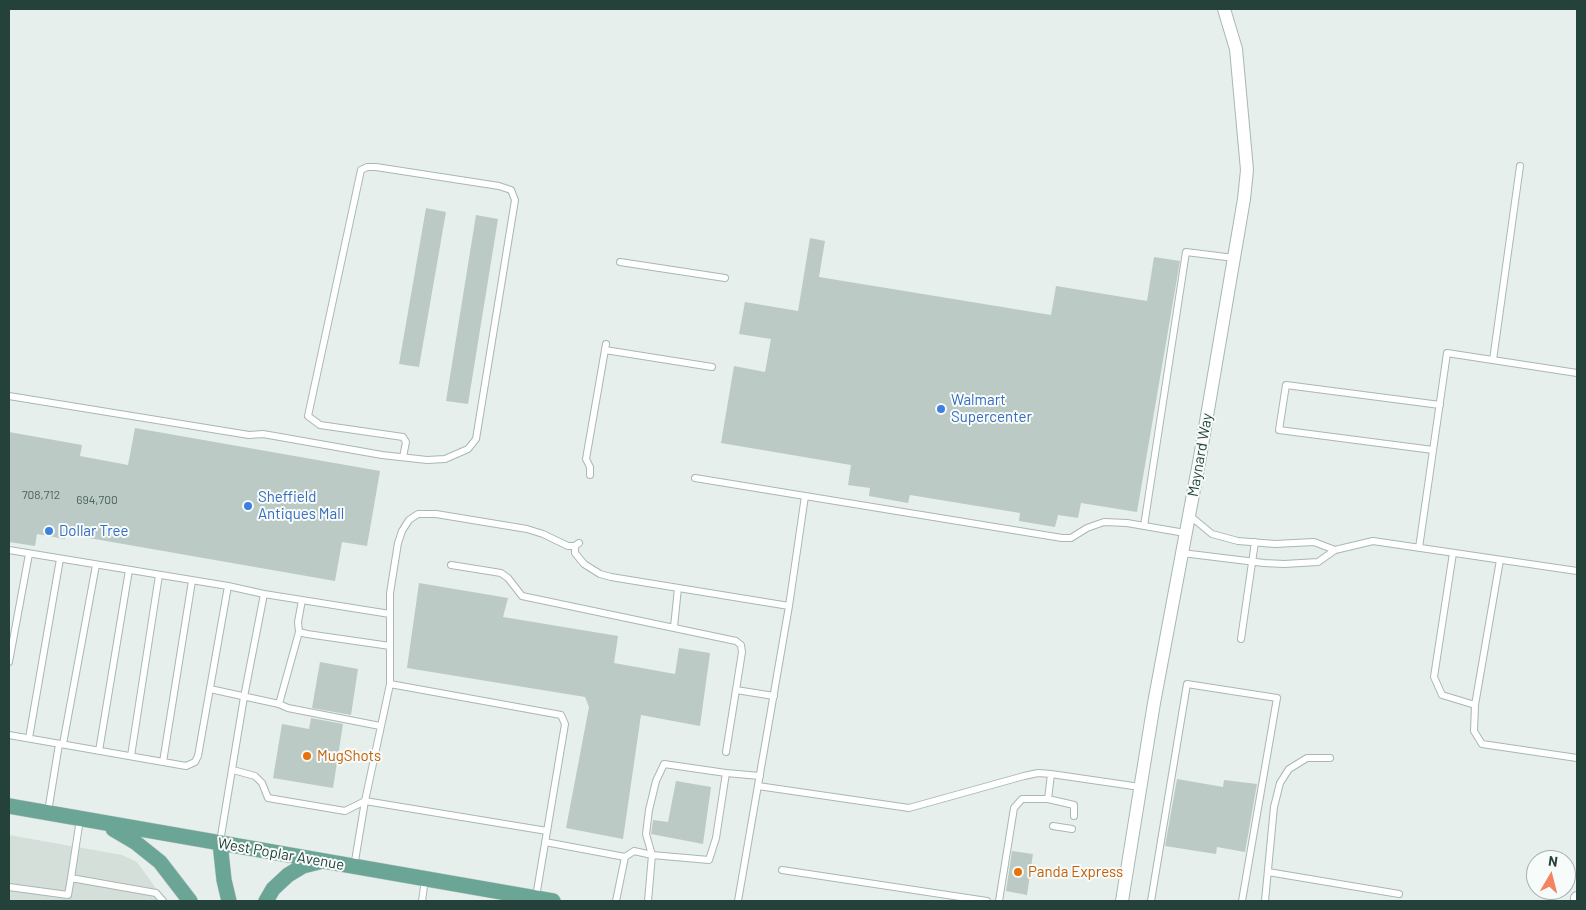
<!DOCTYPE html>
<html>
<head>
<meta charset="utf-8">
<style>
	body { margin:0 }
	#map { position:relative; width:1586px; height:910px; overflow:hidden; background:#e6efeb; font-family:Barlow,sans-serif }
	canvas { display:block }
	.frame { position:absolute; inset:0; border:10px solid #24423a; pointer-events:none }
	.north { position:absolute; left:1526px; top:850px; width:50px; height:50px; box-sizing:border-box; background:#f7fbf9; border:1px solid #a3b1ad; border-radius:50%; rotate:8deg; font-size:14px; font-weight:700; line-height:20px; text-align:center; color:#24423a }
	.north::after { content:''; display:block; margin:auto; width:18px; height:22px; background:#f4845f; clip-path:polygon(50% 0,100% 100%,50% 72%,0 100%) }
</style>
</head>
<body>
<div id="map">
<canvas width="1586" height="910"></canvas>
<div class="frame"></div>
<div class="north">N</div>
</div>
<script>
const c = document.querySelector('canvas').getContext('2d');
c.lineJoin = 'round';
function fillPath(path, color) { c.fillStyle = color; c.fill(path, 'evenodd'); }
const shape = rows => new Path2D(rows.map(r => 'M' + r).join(''));
function trace(path, color, width, dash) { c.strokeStyle = color; c.lineWidth = width; c.lineCap = dash ? 'butt' : 'round'; c.setLineDash(dash || []); c.stroke(path); }
function write(font, color, halo, rows, align = 'center') {
  c.font = font + ' Barlow,sans-serif'; c.lineWidth = 4; c.setLineDash([]); c.textBaseline = 'middle'; c.strokeStyle = halo; c.fillStyle = color; for (const [text, x, y, turn = 0] of rows) {
    c.save(); c.translate(x, y); c.rotate((+turn || 0) * Math.PI / 180); c.textAlign = isNaN(turn) ? turn : align; if (halo) c.strokeText(text, 0, 0); c.fillText(text, 0, 0); c.restore();
  }
}
const built = shape([
	[9,835,122,855,137,862,165,901,9,901]
]);
const building = shape([
	[426,208,446,212,419,367,399,364],
	[476,215,498,219,468,404,446,401],
	[810,238,825,241,819,277,1051,315,1056,286,1147,301,1154,257,1180,261,1137,512,1081,503,1078,518,1058,515,1055,527,1019,521,1020,513,910,495,908,503,869,496,870,488,848,485,851,465,721,443,734,366,765,372,771,339,739,334,745,302,798,311],
	[135,428,380,471,367,546,342,542,335,581,66,534,65,539,37,534,35,546,9,542,9,432,82,445,80,456,128,465],
	[419,583,508,598,503,617,618,636,614,663,675,674,679,648,710,653,700,726,641,715,623,839,566,828,589,707,585,697,407,668],
	[320,662,358,669,351,715,312,708],
	[311,718,343,724,333,788,273,778,282,724,309,729],
	[1177,779,1223,787,1224,780,1257,784,1245,852,1217,847,1216,854,1165,846],
	[676,781,711,787,703,844,651,834,653,820,668,822],
	[1012,851,1033,854,1027,895,1006,891]
]);
const service = shape([
	[620,262,725,278],
	[605,350,712,367],
	[1493,360,1520,166],
	[9,396,249,435,263,434,382,455,427,460,445,459,468,449,476,439,515,200,511,190,499,186,376,167,367,167,361,170,308,416,320,425,403,437,406,442,403,457],
	[1433,450,1279,430,1286,385,1440,405],
	[590,475,590,467,586,459,606,344],
	[695,478,1062,538,1071,538,1087,528,1104,522,1127,523,1185,533],
	[1189,515,1212,534,1238,541,1275,544,1314,542,1335,550],
	[1144,526,1186,252,1234,258],
	[575,546,575,553,584,564,600,574,611,577,789,606],
	[1419,548,1447,353,1577,373],
	[9,550,228,586,198,756,195,762,186,766,9,735],
	[1182,553,1264,563,1284,564,1318,562,1335,550,1373,541,1577,571],
	[1453,553,1434,677,1442,695,1475,705,1474,731,1482,744,1577,758],
	[451,565,501,573,508,578,522,596,736,641,741,645,742,652,736,690,774,696],
	[264,594,390,614,390,684,365,801,354,867],
	[302,600,298,622,299,632,307,634,390,646],
	[390,614,390,593,398,543,402,531,409,520,418,514,436,514,527,529,543,534,568,546,575,546,579,543],
	[674,627,678,588],
	[1241,639,1255,542],
	[9,662,29,554],
	[390,684,561,715,565,724,536,897],
	[210,689,279,704,288,708,380,726],
	[279,704,299,632],
	[1475,705,1500,560],
	[29,738,60,559],
	[63,744,96,565],
	[99,751,129,570],
	[726,752,736,690],
	[131,756,159,575],
	[163,762,192,581],
	[233,770,255,776,262,783,268,798,345,811,365,801,547,831],
	[758,786,909,808,1024,776,1038,773,1051,774,1140,787],
	[1048,799,1074,805,1074,816],
	[48,812,59,744],
	[80,819,71,878,156,893,163,901],
	[1053,826,1072,829],
	[220,842,244,697,264,594,228,586],
	[545,842,625,857,634,851,652,855,709,860,716,838,726,773,760,776],
	[782,870,987,901],
	[1268,872,1399,894],
	[9,887,68,895,71,878],
	[422,901,425,879],
	[616,901,625,857],
	[648,901,652,855,646,834,649,810,656,781,664,764,726,773],
	[738,901,789,606,805,496],
	[999,901,1014,808,1022,799,1048,799,1051,774],
	[1151,901,1187,684,1277,698,1242,901],
	[1265,901,1274,807,1280,783,1289,769,1307,758,1330,758]
]);
const minor = shape([
	[1122,901,1154,703,1200,457,1244,199,1247,170,1236,49,1224,9],
	[1577,901,1577,898]
]);
const primary = shape([
	[9,806,553,901],
	[113,829,135,842,160,862,190,901],
	[220,843,224,880,229,901],
	[266,901,273,889,288,875,303,866,319,862]
]);
const markers = [
	[941,409,5,"#3f7fe0"],
	[248,506,5,"#3f7fe0"],
	[49,531,5,"#3f7fe0"],
	[307,756,5,"#e8710a"],
	[1018,872,5,"#e8710a"]
];
const numberNames = [
	["708,712",41,495],
	["694,700",97,500]
];
const shopNames = [
	["Walmart",951,400],
	["Supercenter",951,417],
	["Sheffield",258,497],
	["Antiques Mall",258,514],
	["Dollar Tree",59,531]
];
const streetNames = [
	["Maynard Way",1200,455,-80],
	["West Poplar Avenue",281,854,10]
];
const foodNames = [
	["MugShots",317,756],
	["Panda Express",1028,872]
];
fillPath(built, '#d4dfda');
fillPath(building, '#bbcac4');
trace(service, '#a8b8b2', 8);
trace(minor, '#a8b8b2', 14);
trace(primary, '#c2cac8', 16);
trace(service, '#fff', 6);
trace(minor, '#fff', 12);
trace(primary, '#6aa596', 15);
for (const [x, y, r, color] of markers) { const dot = new Path2D(); dot.arc(x, y, r, 0, 2 * Math.PI); c.fillStyle = color; c.fill(dot); trace(dot, '#f7fbf9', 2); }
write('12px', '#4a645c', null, numberNames);
write('15px', '#366cbe', '#f7fbf9', shopNames, 'left');
write('15px', '#24423a', '#f7fbf9', streetNames);
write('15px', '#c56008', '#f7fbf9', foodNames, 'left');
</script>
</body>
</html>
